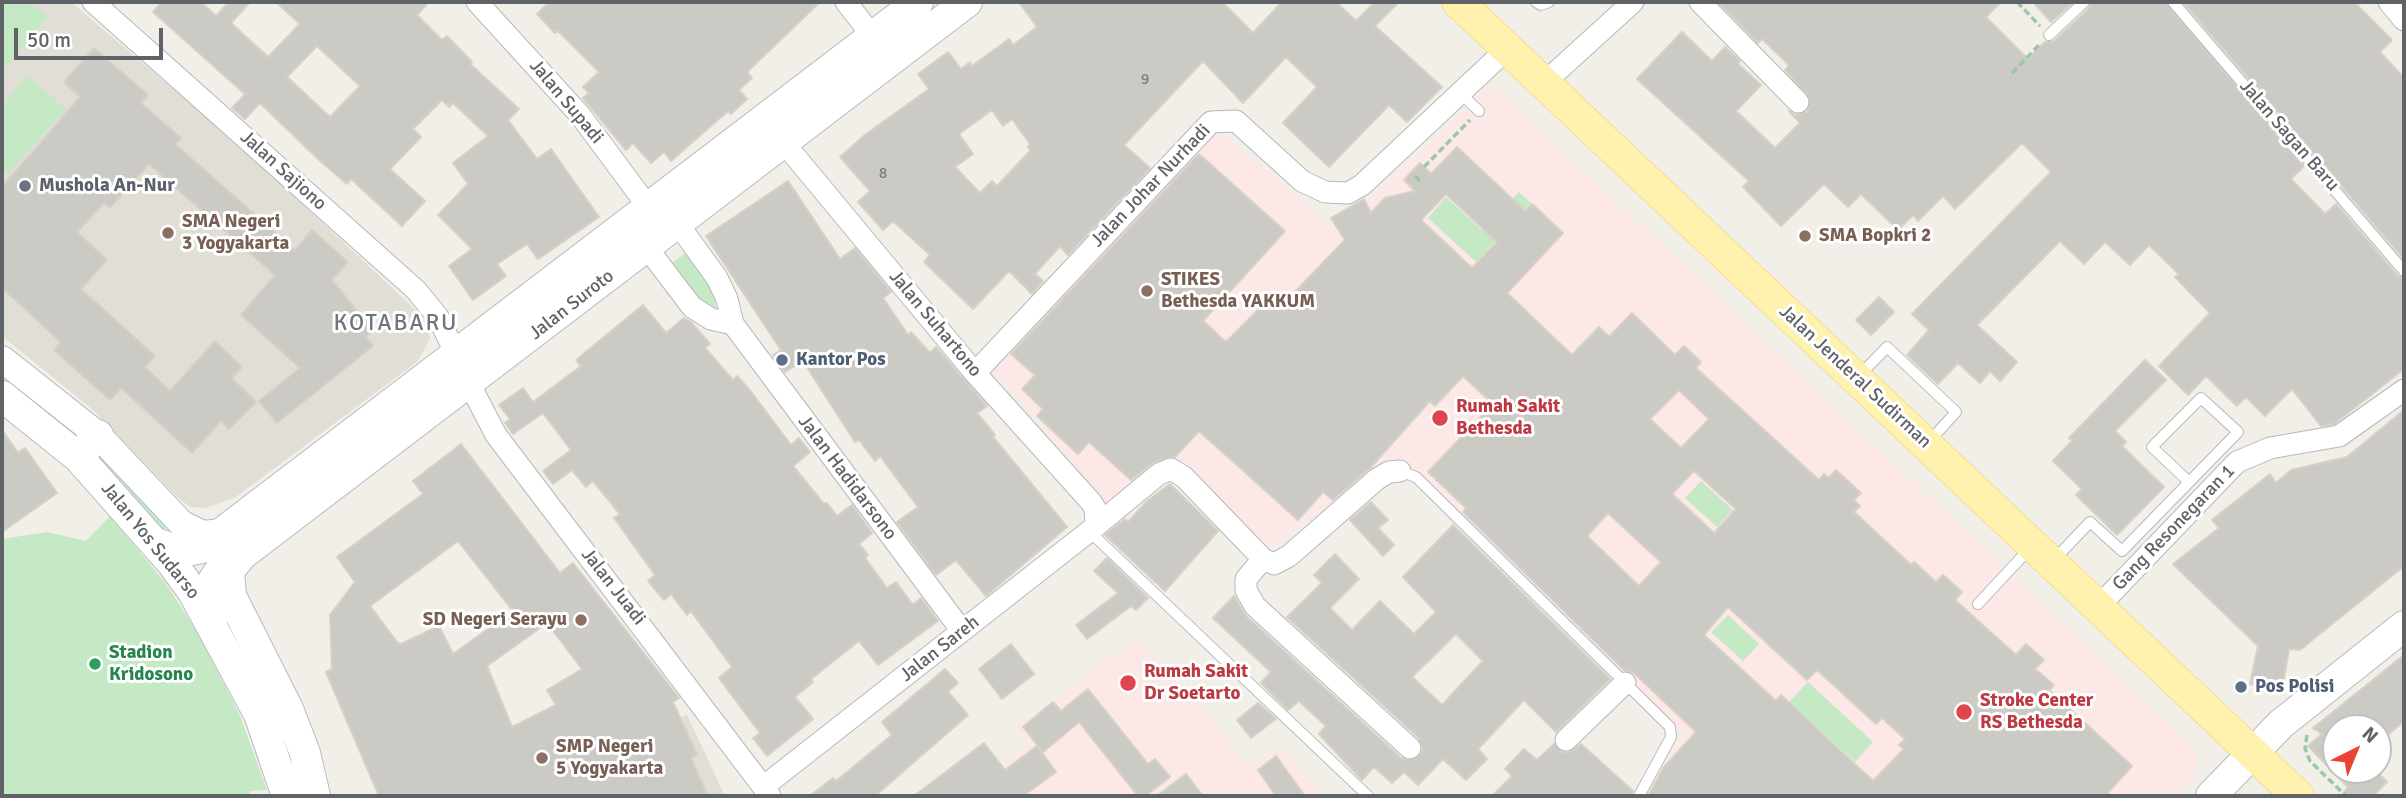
<!DOCTYPE html>
<html>
<head>
<meta charset="utf-8">
<style>
	body { margin:0 }
	#map { position:relative; width:2406px; height:798px; overflow:hidden; background:#f1efe8; font-family:Signika,sans-serif }
	canvas { display:block }
	.frame { position:absolute; inset:0; border:4px solid #5f6368; pointer-events:none }
	.north { position:absolute; left:2322px; top:714px; width:70px; height:70px; box-sizing:border-box; background:#fff; border:2px solid #bfc1c3; border-radius:50%; rotate:43deg; font-size:19px; font-weight:700; line-height:28px; text-align:center; color:#5f6368 }
	.north::after { content:''; display:block; margin:auto; width:24px; height:32px; background:#ea4335; clip-path:polygon(50% 0,100% 100%,50% 72%,0 100%) }
	.scale { position:absolute; left:14px; top:28px; width:149px; height:32px; box-sizing:border-box; border:4px solid #5f6368; border-top:0; padding-left:9px; font-size:21px; line-height:24px; white-space:nowrap; color:#5f6368; -webkit-text-stroke:5px #fff; paint-order:stroke }
</style>
</head>
<body>
<div id="map">
<canvas width="2406" height="798"></canvas>
<div class="frame"></div>
<div class="north">N</div>
<div class="scale">50 m</div>
</div>
<script>
const c = document.querySelector('canvas').getContext('2d');
c.lineJoin = 'round';
function fillPath(path, color) { c.fillStyle = color; c.fill(path, 'evenodd'); }
const shape = rows => new Path2D(rows.map(r => 'M' + r).join(''));
function trace(path, color, width, dash) { c.strokeStyle = color; c.lineWidth = width; c.lineCap = dash ? 'butt' : 'round'; c.setLineDash(dash || []); c.stroke(path); }
function write(font, color, halo, rows, align = 'center') {
  c.font = font + ' Signika,sans-serif'; c.lineWidth = 6; c.setLineDash([]); c.textBaseline = 'middle'; c.strokeStyle = halo; c.fillStyle = color; for (const [text, x, y, turn = 0] of rows) {
    c.save(); c.translate(x, y); c.rotate((+turn || 0) * Math.PI / 180); c.textAlign = isNaN(turn) ? turn : align; if (halo) c.strokeText(text, 0, 0); c.fillText(text, 0, 0); c.restore();
  }
}
const education = shape([
	[2,2,71,2,247,152,419,313,428,325,430,338,418,361,236,497,205,508,190,507,176,496,92,409,2,336],
	[687,715,725,796,708,796,692,760,650,778,657,796,642,796,631,773,603,786,607,796,598,796,573,745,550,756,569,796,564,796,554,774,501,796,461,796,492,782,491,778,616,717,627,740],
	[680,719,696,755,638,781,622,745],
	[599,729,619,769,599,778,580,739]
]);
const medical = shape([
	[1493,85,2191,744,2197,755,2195,773,2174,796,1647,796,1658,785,1651,777,1685,734,1402,458,1266,549,1164,454,1110,506,990,366,1215,125,1339,234,1381,189],
	[1139,637,1251,767,1282,745,1324,796,962,796,1027,745,1016,728]
]);
const green = shape([
	[2,2,29,2,48,17,2,72],
	[28,76,66,109,8,174,2,168,2,105],
	[1519,192,1531,203,1476,262,1428,218,1446,197,1483,231],
	[688,251,714,294,716,308,713,310,693,299,668,266],
	[96,449,167,523,164,530,161,532,91,455],
	[1701,481,1733,510,1717,527,1685,498],
	[110,516,164,581,198,633,239,713,267,790,250,791,249,796,2,796,2,539,47,532,86,541],
	[1728,615,1759,644,1743,661,1711,632],
	[1808,682,1873,742,1855,762,1789,702]
]);
const building = shape([
	[162,2,201,2,216,16,229,2,250,2,231,23,268,57,300,24,276,2,429,2,417,15,442,40,447,36,472,62,470,64,519,109,508,120,537,159,551,149,599,217,538,259,527,244,497,264,506,276,473,300,449,266,472,249,438,215,468,184,453,163,488,136,453,103,449,107,442,100,413,129,421,137,390,169,425,201,402,226,351,179,347,184,318,159,260,103,245,119,232,108,245,94,153,12,162,2],
	[317,46,360,86,330,117,287,77,317,46],
	[549,2,820,2,747,72,752,78,739,90,747,99,731,114,728,111,671,161,664,152,651,163,633,143,626,150,583,98,589,93,583,87,599,72,558,31,555,33,537,14,549,2],
	[1019,2,1222,2,1253,33,1282,2,1336,2,1356,21,1375,2,1399,2,1375,26,1442,87,1407,122,1389,105,1329,167,1283,123,1317,87,1286,57,1243,103,1203,61,1124,145,1150,168,1068,255,1060,246,1035,274,1043,281,1032,294,1009,271,973,309,924,262,930,255,893,221,883,230,858,202,870,191,840,157,866,134,929,89,918,74,948,52,961,69,970,62,972,66,1009,39,1013,45,1037,27,1019,2],
	[992,110,1003,126,1012,119,1030,144,1028,147,1031,150,997,186,992,181,980,193,955,167,973,154,959,134,992,110],
	[1718,2,2001,2,1986,17,2028,59,2045,42,2054,41,2089,8,2092,2,2165,2,2304,166,2291,179,2325,214,2336,204,2398,276,2404,279,2404,369,2334,424,2321,426,2292,389,2265,416,2246,397,2237,406,2206,376,2188,395,2159,366,2210,313,2175,277,2179,274,2149,245,2130,265,2105,242,2084,264,2060,241,1977,325,2017,362,2000,381,1990,371,1980,383,1958,363,1938,384,1907,355,1929,330,1912,314,2051,172,2022,143,1955,209,1943,196,1918,221,1913,215,1898,230,1861,194,1848,207,1824,184,1781,226,1743,187,1749,181,1637,79,1682,32,1712,61,1725,47,1740,61,1738,64,1761,85,1736,111,1775,148,1800,123,1789,111,1795,115,1807,112,1810,98,1785,70,1789,65,1762,39,1758,43,1718,2],
	[2033,2,2073,2,2051,22,2033,2],
	[2183,2,2354,2,2392,40,2380,52,2404,78,2404,259,2183,2],
	[94,48,148,95,141,103,181,138,175,144,295,250,312,230,348,262,332,280,373,331,366,337,373,346,277,423,259,401,300,368,241,315,275,275,149,164,110,208,104,203,77,232,107,260,81,289,155,356,145,367,170,391,215,341,242,367,232,378,256,402,229,429,221,421,192,453,121,388,110,400,54,350,61,342,2,288,2,187,80,97,64,82,94,48],
	[1457,147,1525,211,1532,204,1563,233,1507,293,1572,355,1599,327,1609,337,1632,313,1675,355,1684,346,1701,362,1696,368,1819,480,1824,474,1829,478,1836,470,1861,493,1854,500,1860,506,1854,512,1911,565,1914,562,1936,582,1943,575,1962,592,1955,600,2016,655,2026,644,2044,660,2035,669,2054,685,2049,690,2132,766,2105,796,1648,796,1664,767,1696,732,1634,673,1624,670,1463,512,1466,508,1428,472,1493,404,1463,376,1435,406,1430,401,1371,467,1333,500,1323,492,1298,520,1199,431,1175,457,1154,462,1131,480,1089,442,1078,454,1037,416,1043,409,1022,389,1035,375,1011,354,1199,154,1285,231,1203,321,1226,342,1275,293,1285,302,1345,240,1331,218,1364,199,1371,213,1385,198,1415,191,1404,180,1420,163,1431,174,1457,147],
	[1446,194,1497,242,1472,268,1421,220,1446,194],
	[1679,390,1709,419,1681,448,1650,419,1679,390],
	[1694,471,1736,509,1714,533,1672,494,1694,471],
	[1608,513,1661,562,1639,586,1587,536,1608,513],
	[1728,607,1807,680,1817,670,1876,724,1882,718,1905,739,1899,745,1904,749,1873,781,1781,695,1776,701,1704,635,1728,607],
	[788,181,840,259,855,248,891,292,883,298,908,335,911,332,930,353,936,347,987,406,977,413,995,435,993,437,1067,527,986,596,956,560,936,575,897,522,918,507,880,456,875,461,859,440,855,442,803,361,785,372,773,355,781,350,706,236,788,181],
	[1879,297,1894,312,1871,335,1856,320,1879,297],
	[643,305,666,333,684,318,691,322,710,344,705,348,733,380,737,376,749,389,791,445,799,438,810,452,793,466,824,504,827,503,837,516,852,505,872,533,859,544,868,555,865,558,887,588,896,582,913,605,921,598,938,621,878,665,859,641,811,679,813,682,795,697,813,719,767,756,753,738,760,733,719,678,732,667,691,611,687,615,671,594,664,600,648,581,655,575,614,518,620,514,593,481,586,487,572,470,553,484,543,471,571,450,543,413,513,434,505,423,510,419,499,405,523,388,533,402,581,366,576,360,643,305],
	[2145,360,2166,380,2115,431,2126,442,2122,446,2164,487,2117,535,2076,495,2082,489,2053,461,2072,441,2069,438,2145,360],
	[2404,410,2404,566,2300,650,2289,649,2282,690,2250,684,2258,646,2173,564,2219,528,2212,520,2270,474,2276,483,2291,470,2347,457,2404,410],
	[2,430,18,453,25,448,57,493,2,532,2,430],
	[461,444,560,573,573,563,679,698,673,702,697,755,691,758,708,796,379,796,326,672,332,669,330,615,355,582,337,557,423,494,413,481,461,444],
	[458,541,513,611,453,654,439,626,401,644,397,642,370,606,458,541],
	[547,623,582,669,547,690,556,705,512,727,487,666,547,623],
	[1170,484,1218,531,1165,591,1105,535,1125,519,1128,522,1147,501,1170,484],
	[1371,502,1388,520,1378,528,1394,545,1383,556,1350,520,1371,502],
	[1453,525,1610,679,1556,732,1524,700,1478,749,1487,759,1466,780,1443,759,1418,785,1404,772,1392,783,1374,767,1362,780,1319,734,1326,726,1299,701,1288,710,1261,683,1271,672,1213,618,1234,596,1246,616,1401,758,1415,760,1423,750,1419,738,1287,617,1322,583,1314,575,1335,554,1359,579,1330,608,1352,630,1380,601,1414,634,1436,612,1403,577,1453,525],
	[1456,634,1483,661,1442,705,1412,677,1456,634],
	[1107,558,1148,598,1136,610,1131,606,1087,639,1076,625,1118,593,1094,571,1107,558],
	[1011,644,1034,674,1002,699,979,669,1011,644],
	[2404,655,2404,721,2378,743,2378,728,2336,728,2336,770,2375,770,2387,782,2373,796,2341,796,2348,787,2308,746,2322,734,2313,728,2404,655],
	[945,669,958,683,948,692,968,715,875,796,810,796,833,778,836,781,892,735,882,722,945,669],
	[1088,689,1148,764,1155,759,1170,777,1145,796,1138,796,1079,722,1043,752,1023,727,1053,702,1061,711,1088,689],
	[1258,703,1276,719,1251,738,1237,720,1258,703],
	[984,743,1005,770,1037,746,1056,772,1023,796,914,796,984,743],
	[1554,744,1562,752,1568,753,1581,744,1633,791,1631,796,1492,796,1512,776,1505,769,1524,749,1537,760,1554,744],
	[1276,756,1305,796,1276,796,1258,770,1276,756],
	[1186,774,1203,796,1157,796,1186,774]
]);
const path = shape([
	[2017,2,2040,26],
	[2012,73,2040,44],
	[1424,167,1470,120],
	[1415,176,1422,183],
	[2307,735,2305,748,2310,761,2346,796]
]);
const service = shape([
	[1536,2,1541,5,1549,2],
	[2173,2,2404,271],
	[2049,35,2084,2],
	[1460,93,1479,111],
	[1858,377,1887,347,1956,412,1927,444],
	[1400,471,1416,477,1670,727,1671,737,1639,796],
	[1089,531,1368,796],
	[2053,561,2090,522,2122,551,2238,432,2201,398,2152,447,2189,482],
	[1978,604,2031,547]
]);
const minor = shape([
	[93,2,416,290,438,317,456,354],
	[477,2,580,115,649,208],
	[846,2,881,47],
	[1700,2,1798,102],
	[2389,2,2404,20],
	[1544,83,1633,2],
	[670,213,717,278,727,299,733,324,962,631],
	[638,236,692,307,711,319,733,324],
	[975,373,1211,122,1236,121,1302,181,1325,192,1348,193,1362,185,1507,49],
	[469,383,496,435,770,796],
	[1096,526,1159,474,1171,469,1184,477,1263,559,1274,564,1289,556,1377,479,1389,472,1400,471],
	[1263,559,1246,579,1246,590,1255,606,1410,748],
	[2098,607,2237,462,2270,448,2339,436,2404,390],
	[1566,740,1625,683],
	[763,787,1096,526,1095,508,1091,502,975,373,784,143]
]);
const tertiary = shape([
	[2,359,98,435,182,524,203,534,223,532]
]);
const secondary = shape([
	[2,396,78,457,172,563,193,592,259,714,287,796],
	[78,457,98,435],
	[154,542,181,552,202,548,918,2],
	[241,556,229,571,231,596,288,709,305,753,315,796],
	[212,623,207,604,208,589,218,573,967,2],
	[2211,796,2281,724,2404,626]
]);
const primary = shape([
	[1458,2,2298,796]
]);
const markers = [
	[25,186,7,"#6b7280"],
	[168,233,7,"#8d6e63"],
	[1805,236,7,"#8d6e63"],
	[1147,291,7,"#8d6e63"],
	[782,360,7,"#5c6f8a"],
	[1440,418,9,"#e0444e"],
	[581,620,7,"#8d6e63"],
	[95,664,7,"#2e9e5b"],
	[1128,683,9,"#e0444e"],
	[2241,687,7,"#5c6f8a"],
	[1964,712,9,"#e0444e"],
	[542,758,7,"#8d6e63"]
];
const numberNames = [
	["9",1145,80],
	["8",883,174]
];
const streetNames = [
	["Jalan Supadi",566,102,50],
	["Jalan Sagan Baru",2289,136,49],
	["Jalan Sajiono",283,171,42],
	["Jalan Johar Nurhadi",1151,186,-46],
	["Jalan Suroto",572,305,-38],
	["Jalan Suhartono",935,324,50],
	["Jalan Jenderal Sudirman",1855,377,43],
	["Jalan Hadidarsono",847,478,53],
	["Gang Resonegaran 1",2174,528,-46],
	["Jalan Yos Sudarso",150,541,51],
	["Jalan Juadi",613,587,52],
	["Jalan Sareh",940,649,-38]
];
const worshipNames = [
	["Mushola An-Nur",39,186]
];
const educationNames = [
	["SMA Negeri",182,222],
	["3 Yogyakarta",182,244],
	["SMA Bopkri 2",1819,236],
	["STIKES",1161,280],
	["Bethesda YAKKUM",1161,302],
	["SD Negeri Serayu",567,620,"right"],
	["SMP Negeri",556,747],
	["5 Yogyakarta",556,769]
];
const serviceNames = [
	["Kantor Pos",796,360],
	["Pos Polisi",2255,687]
];
const healthNames = [
	["Rumah Sakit",1456,407],
	["Bethesda",1456,429],
	["Rumah Sakit",1144,672],
	["Dr Soetarto",1144,694],
	["Stroke Center",1980,701],
	["RS Bethesda",1980,723]
];
const leisureNames = [
	["Stadion",109,653],
	["Kridosono",109,675]
];
const quarterNames = [
	["KOTABARU",396,324]
];
fillPath(education, '#e1ded6');
fillPath(medical, '#fce8e6');
fillPath(green, '#c5e8c5');
fillPath(building, '#cccac5');
trace(building, '#d6d1c6', 2);
trace(service, '#b5b8bc', 12);
trace(minor, '#b5b8bc', 23);
trace(tertiary, '#b5b8bc', 28);
trace(secondary, '#b6babf', 32);
trace(primary, '#f2c960', 33);
trace(path, '#9cc7a9', 3.5, [7, 3.5]);
trace(service, '#fff', 10);
trace(minor, '#fff', 21);
trace(tertiary, '#fff', 26);
trace(secondary, '#fff', 30);
trace(primary, '#fff2af', 32);
for (const [x, y, r, color] of markers) { const dot = new Path2D(); dot.arc(x, y, r, 0, 2 * Math.PI); c.fillStyle = color; c.fill(dot); trace(dot, '#fff', 2.5); }
write('16px', '#7a7d7f', null, numberNames);
write('19px', '#5f6368', '#fff', streetNames);
write('bold 19px', '#5b616d', '#fff', worshipNames, 'left');
write('bold 19px', '#785e54', '#fff', educationNames, 'left');
write('bold 19px', '#4e5e75', '#fff', serviceNames, 'left');
write('bold 19px', '#be3a42', '#fff', healthNames, 'left');
write('bold 19px', '#27864d', '#fff', leisureNames, 'left');
c.letterSpacing = '2px';
write('23px', '#70757a', '#fff', quarterNames);
c.letterSpacing = '0px';
</script>
</body>
</html>
